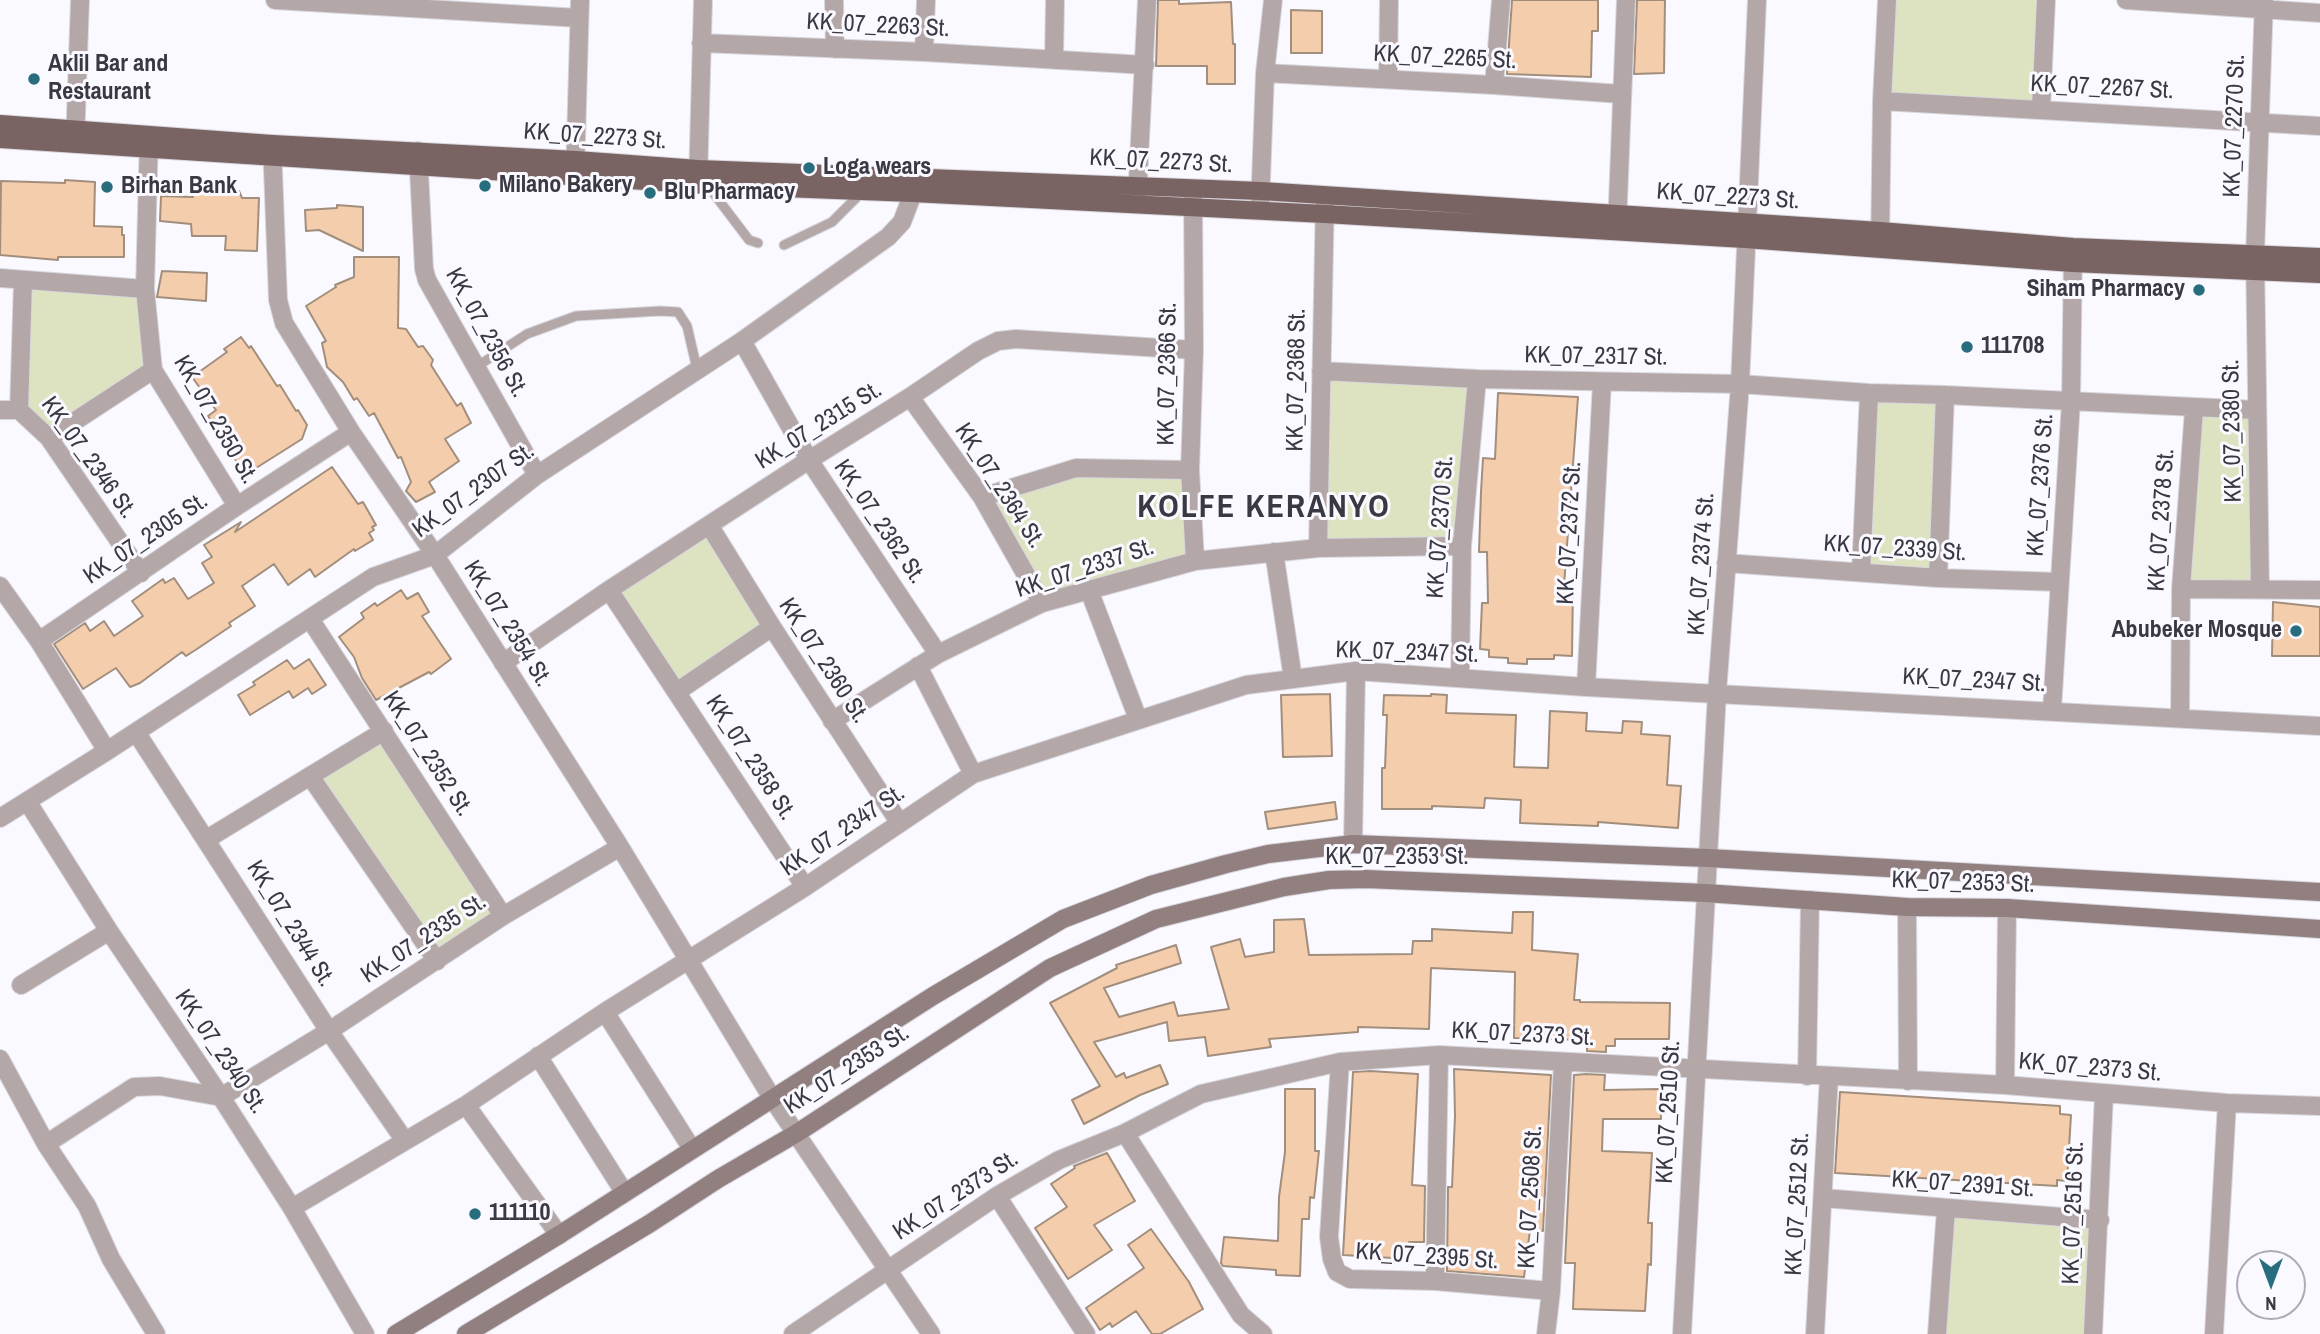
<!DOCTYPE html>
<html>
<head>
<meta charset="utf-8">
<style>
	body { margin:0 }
	#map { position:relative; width:2320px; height:1334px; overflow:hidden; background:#faf9ff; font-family:"Archivo Narrow",sans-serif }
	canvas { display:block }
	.north { position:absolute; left:2236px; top:1250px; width:70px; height:70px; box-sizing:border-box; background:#faf9ff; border:2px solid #adacb3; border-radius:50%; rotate:180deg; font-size:19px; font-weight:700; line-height:28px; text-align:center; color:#3a3842 }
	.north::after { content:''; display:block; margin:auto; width:24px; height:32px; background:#286d7d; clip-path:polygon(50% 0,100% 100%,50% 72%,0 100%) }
</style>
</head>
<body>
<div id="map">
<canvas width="2320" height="1334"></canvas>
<div class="north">N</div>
</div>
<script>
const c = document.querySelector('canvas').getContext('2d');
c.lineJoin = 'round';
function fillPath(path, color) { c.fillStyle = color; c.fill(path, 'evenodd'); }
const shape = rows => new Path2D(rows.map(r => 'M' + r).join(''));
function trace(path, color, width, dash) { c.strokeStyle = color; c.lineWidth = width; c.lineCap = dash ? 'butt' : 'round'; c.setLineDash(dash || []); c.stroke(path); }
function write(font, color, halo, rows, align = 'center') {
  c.font = font + ' "Archivo Narrow",sans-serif'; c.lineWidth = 6; c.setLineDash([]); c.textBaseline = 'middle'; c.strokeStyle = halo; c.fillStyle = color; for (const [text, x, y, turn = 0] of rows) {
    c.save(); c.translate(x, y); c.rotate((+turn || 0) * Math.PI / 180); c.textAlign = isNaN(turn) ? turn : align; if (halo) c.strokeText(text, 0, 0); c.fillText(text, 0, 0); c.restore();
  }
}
const green = shape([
	[1887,0,2046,0,2041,109,1882,101],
	[23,280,145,289,153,370,49,438,19,410],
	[1321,371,1477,379,1462,546,1318,548],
	[1869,393,1945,395,1938,578,1861,571],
	[2194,409,2257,410,2260,589,2181,589],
	[1076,464,1190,470,1195,561,1042,603,982,497],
	[709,525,772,627,678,691,609,590],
	[384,731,503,916,437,961,310,776],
	[1946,1209,2100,1220,2091,1334,1937,1334]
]);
const building = shape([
	[1158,0,1179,0,1179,4,1231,2,1233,44,1235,44,1235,84,1207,84,1207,66,1156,66,1158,0],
	[1512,0,1598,0,1598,31,1592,31,1591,77,1507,74,1512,0],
	[1637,0,1665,0,1664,73,1634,74,1637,0],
	[1291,10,1322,11,1322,53,1291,53,1291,10],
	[65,180,95,182,94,226,122,227,122,235,124,235,124,257,58,257,58,260,0,255,1,181,65,183,65,180],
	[193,190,239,191,242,198,259,198,257,251,225,250,226,236,192,236,191,224,160,221,161,196,193,197,193,190],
	[337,205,363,207,363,251,319,230,306,231,305,210,337,208,337,205],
	[354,257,399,257,398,328,406,329,418,347,423,346,433,360,431,365,457,406,461,403,471,423,445,439,459,461,429,482,435,492,416,502,406,491,411,482,401,457,398,458,374,413,369,416,357,398,354,400,343,382,327,367,322,343,326,341,306,306,336,287,335,285,354,277,354,257],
	[162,271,207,273,206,301,157,297,162,271],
	[241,337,249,348,251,346,277,386,280,385,296,411,298,410,307,425,302,439,245,475,208,416,216,410,192,377,227,352,224,349,241,337],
	[1498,393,1578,397,1564,586,1573,586,1572,656,1554,655,1554,659,1527,659,1527,664,1508,663,1508,658,1489,657,1489,650,1480,649,1482,603,1488,603,1487,552,1479,552,1481,492,1483,458,1495,459,1498,393],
	[332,467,358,504,363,502,376,525,372,527,374,530,369,533,373,540,355,551,354,549,315,577,310,569,288,585,274,564,242,586,255,606,229,623,231,626,197,649,186,656,182,652,140,683,130,687,116,668,83,689,54,644,85,623,90,631,104,621,114,636,143,616,132,601,163,579,165,583,174,578,188,599,214,583,202,563,212,557,204,545,241,522,235,532,332,467],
	[401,590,407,599,418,593,429,612,422,616,451,659,431,674,429,672,376,700,362,678,354,657,339,637,364,618,361,613,375,603,377,606,401,590],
	[2273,602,2320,607,2320,656,2272,656,2273,602],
	[309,659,326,685,312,694,308,688,293,698,289,691,250,715,238,695,255,685,253,682,287,660,294,669,309,659],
	[1330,694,1332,756,1283,757,1281,695,1330,694],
	[1431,694,1447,695,1446,713,1516,715,1514,767,1548,768,1550,711,1587,713,1586,731,1622,733,1623,721,1642,722,1641,734,1670,736,1667,785,1681,786,1678,828,1598,822,1598,826,1520,823,1521,800,1485,798,1484,808,1432,806,1432,809,1382,809,1382,768,1385,768,1387,715,1383,715,1384,695,1431,696,1431,694],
	[1335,802,1337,819,1268,829,1265,812,1335,802],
	[1513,912,1533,912,1532,950,1578,954,1574,1000,1580,1000,1580,1002,1670,1003,1669,1039,1615,1039,1615,1046,1606,1046,1606,1052,1587,1051,1587,1040,1514,1038,1515,972,1431,968,1429,1029,1358,1027,1358,1032,1269,1039,1271,1047,1208,1056,1205,1037,1169,1041,1167,1022,1094,1042,1116,1077,1124,1073,1126,1078,1160,1065,1168,1084,1140,1095,1084,1124,1072,1100,1100,1086,1050,1003,1117,968,1116,965,1176,945,1181,963,1104,988,1119,1017,1174,1002,1178,1016,1229,1009,1211,947,1240,939,1245,957,1274,952,1274,920,1304,919,1309,955,1412,954,1413,941,1432,941,1432,929,1512,933,1513,912],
	[1454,1069,1551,1075,1543,1231,1530,1230,1524,1277,1447,1271,1448,1187,1452,1187,1455,1116,1454,1069],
	[1370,1071,1418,1074,1412,1185,1425,1186,1424,1242,1409,1242,1409,1259,1343,1255,1353,1072,1370,1071],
	[1587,1074,1605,1075,1604,1090,1660,1089,1661,1119,1603,1119,1602,1151,1652,1153,1648,1223,1652,1223,1651,1265,1648,1264,1645,1311,1573,1309,1575,1263,1565,1263,1574,1075,1587,1074],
	[1285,1089,1315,1089,1315,1151,1319,1151,1314,1198,1310,1197,1309,1219,1302,1219,1300,1276,1276,1275,1276,1270,1223,1266,1221,1263,1224,1237,1278,1241,1279,1197,1285,1152,1285,1089],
	[1840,1092,2060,1106,2060,1114,2071,1115,2067,1181,2057,1180,2057,1186,1835,1173,1840,1092],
	[1107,1153,1135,1201,1094,1225,1112,1250,1068,1279,1035,1228,1067,1207,1051,1184,1075,1168,1074,1166,1107,1153],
	[1151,1229,1189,1282,1203,1309,1160,1334,1152,1334,1136,1311,1112,1327,1110,1323,1100,1330,1086,1308,1144,1268,1128,1245,1151,1229]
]);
const lane = shape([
	[708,186,749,240,758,243],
	[784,245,832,222,862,192],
	[476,367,527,334,576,316,660,311,678,312,687,326,697,369]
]);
const street = shape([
	[275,0,579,18],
	[834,0,835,49],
	[2126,0,2320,13],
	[701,43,924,52,1145,65],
	[924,52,926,0],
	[1054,60,1055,0],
	[1265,73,1494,85,1621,94],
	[1388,79,1389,0],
	[1494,85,1501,0],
	[1882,101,2320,126],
	[2041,109,2046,0],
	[149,135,145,289,153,370,237,506],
	[75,143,80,0],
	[272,144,278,300,284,323,351,432,435,555,620,847,772,1098,931,1334],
	[418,151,424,269,427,280,537,475],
	[575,175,580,0],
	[698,182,703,0],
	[1193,193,1194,350,1190,470,1195,561],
	[1137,199,1147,0],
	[1260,206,1265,73,1273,0],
	[1617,227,1626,0],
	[1880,245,1882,101,1887,0],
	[0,278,145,289],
	[23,280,19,410,49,438,141,573],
	[742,341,809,460,938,654],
	[1321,371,1477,379,1740,384,1869,393,1945,395,2257,410],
	[910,397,982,497,1042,603],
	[0,410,19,410],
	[49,438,153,370],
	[982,497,1076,468,1190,470],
	[709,525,772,627,899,822],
	[1318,548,1325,196],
	[1274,552,1293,679],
	[1726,563,1938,578,2060,582],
	[1861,571,1869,393],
	[1938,578,1945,395],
	[0,586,39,641,107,751],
	[2181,589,2320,590],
	[2260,589,2255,255,2264,0],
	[609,590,805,887],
	[1089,590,1138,719],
	[310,619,503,916],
	[39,641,237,506,351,432],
	[503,663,609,590,809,460,910,397,978,351,998,341,1016,339,1194,350],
	[918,666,973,774],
	[1460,678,1462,546,1477,379],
	[1586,687,1602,382],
	[678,691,772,627],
	[2052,710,2071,401,2073,249],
	[2180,718,2181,589,2194,409],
	[832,721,938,654,1042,603,1195,561,1318,548,1462,546],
	[136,732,329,1031,405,1141],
	[310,776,437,961],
	[27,801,109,931,221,1097,292,1208,365,1334],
	[0,818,107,751,373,577,435,555,537,475,742,341,888,237,902,222,913,193,914,181],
	[207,839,384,731],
	[1353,844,1356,671],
	[1907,907,1908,1081],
	[21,985,109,931],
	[605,1012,692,1149],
	[538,1056,624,1192],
	[0,1059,46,1144,87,1206,111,1259,156,1334],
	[1340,1062,1329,1237,1332,1259,1337,1272,1350,1279,1435,1281,1551,1291],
	[1807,1076,1810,900],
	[2005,1085,2007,908],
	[221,1097,329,1031,503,916,620,847],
	[466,1105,559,1235],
	[1125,1133,1241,1315,1263,1334],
	[46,1144,134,1087,160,1086,221,1097],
	[997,1196,1086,1334],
	[1823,1198,2100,1220],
	[292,1208,466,1105,605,1012,805,887,973,774,1246,685,1356,671,1586,687,2320,726],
	[1435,1281,1439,1055],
	[793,1334,997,1196,1059,1160,1125,1133,1201,1094,1340,1062,1439,1055,2005,1085,2227,1103,2320,1106],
	[1546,1334,1551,1291,1563,1062],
	[1682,1334,1717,693,1740,384,1757,0],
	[1815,1334,1829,1076],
	[1937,1334,1946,1209],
	[2093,1334,2104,1094],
	[2214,1334,2227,1103]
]);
const secondary = shape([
	[396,1334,559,1235,933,996,1063,919,1151,885,1226,864,1268,854,1353,844,1708,858,2320,892],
	[466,1334,649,1224,718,1179,797,1133,1050,968,1156,919,1284,887,1329,880,1366,879,1705,893,1907,907,2007,908,2320,929]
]);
const primary = shape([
	[0,124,272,144,576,160,698,169,1261,191,1880,231,2073,247,2320,257],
	[0,139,707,185,913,193,1325,214,1745,239,2073,263,2320,274]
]);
const markers = [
	[34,79,7,"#286d7d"],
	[809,168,7,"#286d7d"],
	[485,186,7,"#286d7d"],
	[107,187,7,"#286d7d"],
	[650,193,7,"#286d7d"],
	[2199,290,7,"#286d7d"],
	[1967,347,7,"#286d7d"],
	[2296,631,7,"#286d7d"],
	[475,1214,7,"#286d7d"]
];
const streetNames = [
	["KK_07_2263 St.",878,26,3],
	["KK_07_2265 St.",1445,58,3],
	["KK_07_2267 St.",2102,88,3],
	["KK_07_2270 St.",2235,126,-88],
	["KK_07_2273 St.",595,137,4],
	["KK_07_2273 St.",1161,162,3],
	["KK_07_2273 St.",1728,197,4],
	["KK_07_2356 St.",486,333,61],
	["KK_07_2317 St.",1596,357,1],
	["KK_07_2366 St.",1168,374,-89],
	["KK_07_2368 St.",1297,380,-89],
	["KK_07_2350 St.",215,420,60],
	["KK_07_2315 St.",819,426,-32],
	["KK_07_2380 St.",2233,431,-91],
	["KK_07_2346 St.",88,458,54],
	["KK_07_2376 St.",2041,485,-86],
	["KK_07_2364 St.",999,486,57],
	["KK_07_2307 St.",474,491,-36],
	["KK_07_2378 St.",2162,520,-86],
	["KK_07_2362 St.",879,522,56],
	["KK_07_2370 St.",1441,527,-86],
	["KK_07_2372 St.",1570,533,-87],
	["KK_07_2305 St.",146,539,-34],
	["KK_07_2339 St.",1895,549,4],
	["KK_07_2374 St.",1702,564,-86],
	["KK_07_2337 St.",1085,569,-18],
	["KK_07_2354 St.",507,624,58],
	["KK_07_2347 St.",1407,653,2],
	["KK_07_2360 St.",823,661,57],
	["KK_07_2347 St.",1974,681,3],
	["KK_07_2352 St.",427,754,57],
	["KK_07_2358 St.",750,758,57],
	["KK_07_2347 St.",843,831,-34],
	["KK_07_2353 St.",1397,858],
	["KK_07_2353 St.",1963,883,2],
	["KK_07_2344 St.",290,924,58],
	["KK_07_2335 St.",424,939,-33],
	["KK_07_2373 St.",1523,1035,3],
	["KK_07_2340 St.",220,1052,56],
	["KK_07_2373 St.",2090,1068,5],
	["KK_07_2353 St.",847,1070,-33],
	["KK_07_2510 St.",1669,1112,-87],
	["KK_07_2391 St.",1963,1185,4],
	["KK_07_2373 St.",956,1196,-33],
	["KK_07_2508 St.",1531,1197,-87],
	["KK_07_2512 St.",1798,1204,-87],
	["KK_07_2516 St.",2074,1213,-88],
	["KK_07_2395 St.",1427,1257,4]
];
const poiNames = [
	["Aklil Bar and",48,65],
	["Restaurant",48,93],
	["Loga wears",823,168],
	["Milano Bakery",499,186],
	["Birhan Bank",121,187],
	["Blu Pharmacy",664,193],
	["Siham Pharmacy",2185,290,"right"],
	["111708",1981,347],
	["Abubeker Mosque",2282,631,"right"],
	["111110",489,1214]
];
const districtNames = [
	["KOLFE KERANYO",1264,508]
];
fillPath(green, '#dde3c1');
fillPath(building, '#f4cdad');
trace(building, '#a28e7d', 2);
trace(lane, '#d7d6dd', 11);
trace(street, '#d7d6dd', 20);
trace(secondary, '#d7d6dd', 20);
trace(primary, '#d7d6dd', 20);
trace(lane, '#b4a7a7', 9);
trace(street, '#b4a7a7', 18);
trace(secondary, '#927f7f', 18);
trace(primary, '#7a6363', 18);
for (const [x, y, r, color] of markers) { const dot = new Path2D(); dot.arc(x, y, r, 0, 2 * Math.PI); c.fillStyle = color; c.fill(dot); trace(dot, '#faf9ff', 2.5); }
write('24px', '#3a3842', '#faf9ff', streetNames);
write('bold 24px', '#3a3842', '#faf9ff', poiNames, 'left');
c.letterSpacing = '2px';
write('bold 32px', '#3a3842', '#faf9ff', districtNames);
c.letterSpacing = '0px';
</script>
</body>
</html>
